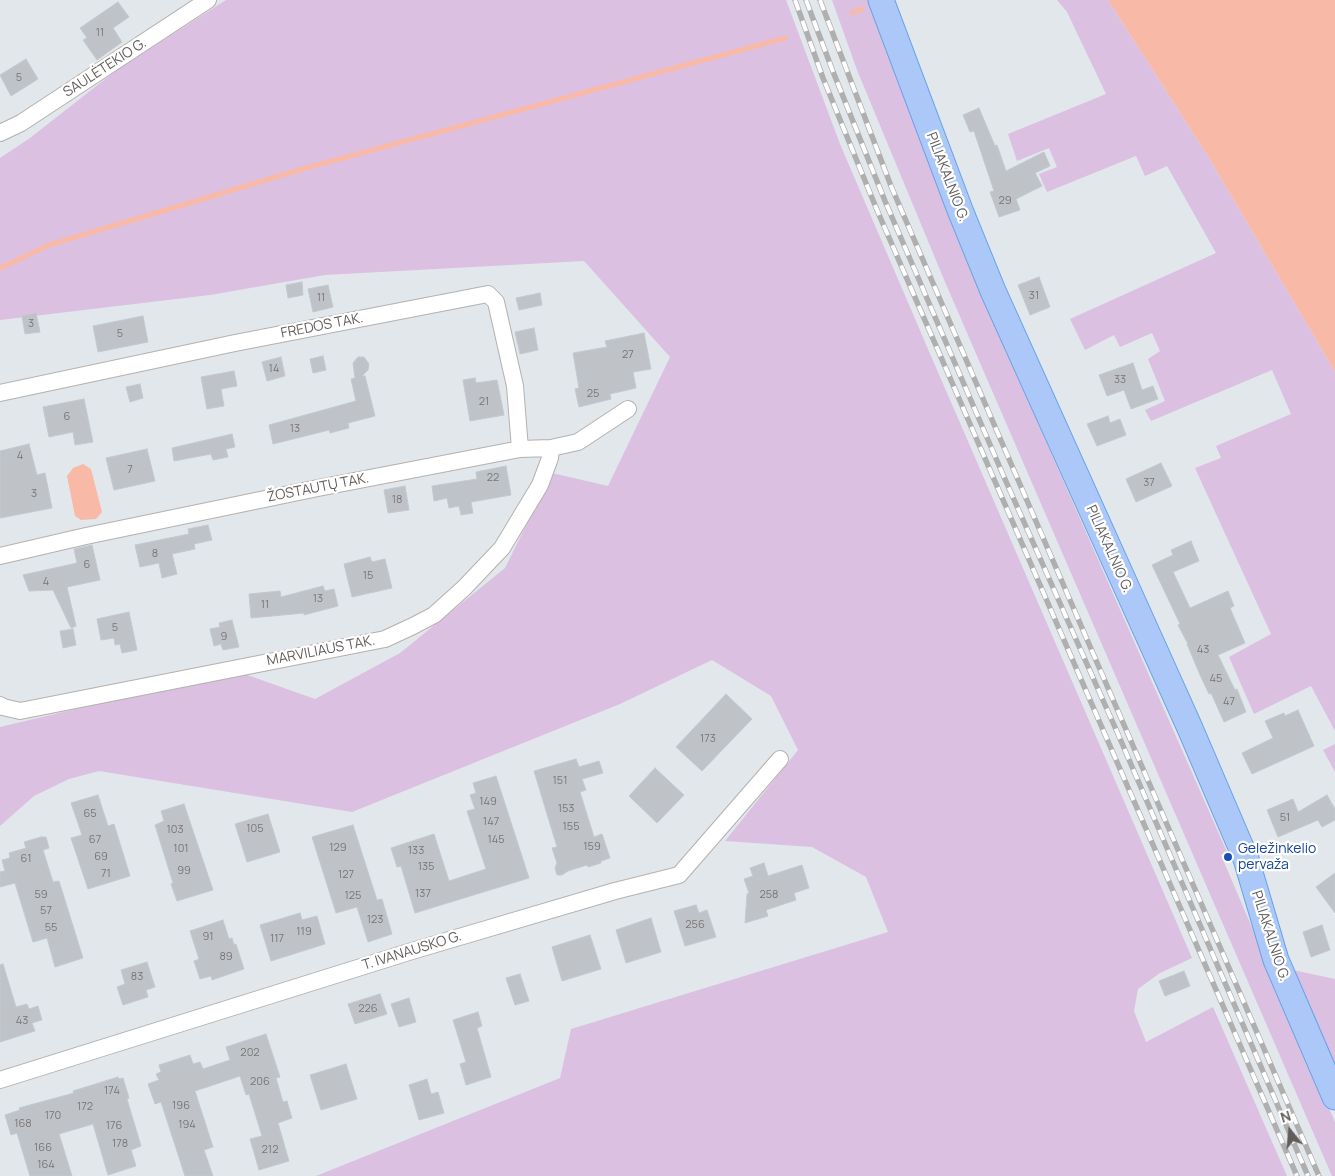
<!DOCTYPE html>
<html>
<head>
<meta charset="utf-8">
<style>
	body { margin:0 }
	#map { position:relative; width:1335px; height:1176px; overflow:hidden; background:#e2e7ec; font-family:Manrope,sans-serif }
	canvas { display:block }
	.north { position:absolute; left:1265px; top:1106px; width:50px; height:50px; -webkit-text-stroke:4px #fff; paint-order:stroke; rotate:343deg; font-size:14px; font-weight:700; line-height:20px; text-align:center; color:#625d5b }
	.north::after { content:''; display:block; margin:auto; width:18px; height:22px; background:#625d5b; clip-path:polygon(50% 0,100% 100%,50% 72%,0 100%) }
</style>
</head>
<body>
<div id="map">
<canvas width="1335" height="1176"></canvas>
<div class="north">N</div>
</div>
<script>
const c = document.querySelector('canvas').getContext('2d');
c.lineJoin = 'round';
function fillPath(path, color) { c.fillStyle = color; c.fill(path, 'evenodd'); }
const shape = rows => new Path2D(rows.map(r => 'M' + r).join(''));
function trace(path, color, width, dash) { c.strokeStyle = color; c.lineWidth = width; c.lineCap = dash ? 'butt' : 'round'; c.setLineDash(dash || []); c.stroke(path); }
function write(font, color, halo, rows, align = 'center') {
  c.font = font + ' Manrope,sans-serif'; c.lineWidth = 4.5; c.setLineDash([]); c.textBaseline = 'middle'; c.strokeStyle = halo; c.fillStyle = color; for (const [text, x, y, turn = 0] of rows) {
    c.save(); c.translate(x, y); c.rotate((+turn || 0) * Math.PI / 180); c.textAlign = isNaN(turn) ? turn : align; if (halo) c.strokeText(text, 0, 0); c.fillText(text, 0, 0); c.restore();
  }
}
const green = shape([
	[226,0,786,0,840,144,931,356,1192,958,1160,973,1138,989,1134,1011,1146,1042,1213,1007,1287,1176,316,1176,560,1078,571,1029,888,932,866,877,812,847,725,841,798,750,771,696,712,660,620,704,352,812,99,771,69,779,34,796,0,826,0,727,236,671,315,699,400,653,505,568,552,473,608,486,670,357,584,261,325,275,210,295,0,320,0,158,30,138,118,69],
	[832,0,872,0,952,222,999,335,1227,852,1221,855,1335,1122,1335,1176,1332,1176,945,282,857,70],
	[1057,0,1108,0,1209,158,1335,372,1335,731,1311,686,1254,714,1229,657,1271,634,1195,468,1221,458,1216,446,1291,414,1272,370,1151,421,1145,410,1165,401,1148,359,1160,351,1152,333,1120,347,1114,335,1085,350,1070,319,1216,253,1167,166,1145,176,1136,156,1047,192,1039,174,1057,167,1049,148,1017,161,1008,134,1106,94,1067,12],
	[1335,744,1335,772,1323,750],
	[1293,970,1335,979,1335,1067]
]);
const water = shape([
	[1108,0,1335,0,1335,372,1209,158],
	[83,464,91,469,102,512,96,519,81,520,75,516,67,476,73,468]
]);
const stream = shape([
	[852,13,862,9],
	[0,268,49,245,306,168,785,38]
]);
const building = shape([
	[118,2,129,17,113,28,122,42,97,60,83,40,87,38,80,28,118,2],
	[26,59,38,79,11,96,0,75,26,59],
	[979,108,995,146,997,145,1006,171,1044,152,1050,166,1035,173,1042,186,1016,199,1020,210,999,217,990,192,994,191,974,131,970,132,963,115,979,108],
	[1039,277,1050,307,1030,315,1018,285,1039,277],
	[302,282,303,295,288,298,286,285,302,282],
	[328,285,333,307,313,312,308,289,328,285],
	[540,293,542,305,519,310,516,298,540,293],
	[36,313,40,332,25,334,22,316,36,313],
	[143,316,148,342,98,352,93,326,143,316],
	[534,328,538,350,520,354,515,332,534,328],
	[644,333,651,369,633,372,636,388,610,394,611,399,579,407,575,389,579,388,573,353,607,347,605,341,644,333],
	[323,356,326,370,313,373,310,359,323,356],
	[281,357,285,376,267,381,262,362,281,357],
	[358,357,364,357,369,364,368,370,362,376,365,376,375,416,348,423,349,428,330,433,329,430,273,444,269,425,356,401,351,379,355,378,353,363,358,357],
	[1133,363,1142,390,1153,386,1158,399,1131,409,1124,390,1107,396,1099,375,1133,363],
	[234,371,237,386,221,389,224,406,207,409,201,377,234,371],
	[475,378,476,383,497,380,504,415,470,421,463,380,475,378],
	[140,384,143,398,130,402,126,387,140,384],
	[84,399,93,442,75,445,73,432,49,437,43,407,84,399],
	[1108,416,1110,423,1120,419,1126,435,1097,446,1087,424,1108,416],
	[232,434,235,447,226,449,228,457,213,460,211,454,174,461,172,448,232,434],
	[29,444,37,475,45,473,52,508,0,518,0,451,29,444],
	[147,449,155,481,114,490,106,458,147,449],
	[1161,463,1172,486,1136,502,1126,479,1161,463],
	[506,466,511,495,471,502,473,513,461,515,459,506,449,508,447,498,434,501,432,486,477,479,476,472,506,466],
	[405,486,409,510,388,513,384,490,405,486],
	[208,525,212,540,194,544,195,549,172,554,177,574,162,578,159,563,140,567,135,545,189,534,188,529,208,525],
	[1191,541,1199,561,1173,572,1190,608,1228,591,1234,606,1230,608,1245,643,1218,655,1235,690,1237,689,1246,712,1224,722,1211,693,1209,694,1200,675,1187,644,1188,644,1178,625,1180,624,1152,565,1173,555,1171,550,1191,541],
	[92,545,100,580,67,587,76,626,71,628,53,590,29,591,23,575,77,563,74,549,92,545],
	[370,557,372,562,385,559,392,588,352,597,344,564,370,557],
	[323,586,325,591,334,589,338,606,304,615,304,613,251,618,249,594,280,591,281,597,323,586],
	[129,612,137,650,122,653,120,644,115,645,114,638,101,640,97,619,129,612],
	[232,620,239,647,223,650,221,644,214,646,210,629,220,627,219,623,232,620],
	[73,629,76,645,63,648,60,631,73,629],
	[726,694,752,719,702,771,676,747,726,694],
	[1298,710,1314,746,1252,774,1242,753,1273,738,1265,721,1284,713,1285,716,1298,710],
	[576,759,579,767,599,761,603,773,582,779,586,790,580,792,594,837,602,834,610,858,601,861,601,863,588,867,587,865,568,871,562,875,557,875,555,868,557,863,552,848,557,847,534,771,576,759],
	[655,768,684,795,657,823,629,796,655,768],
	[496,776,529,878,415,913,401,866,397,867,391,848,434,834,449,881,486,869,467,811,475,809,470,795,476,793,473,783,496,776],
	[98,795,108,826,114,824,130,876,88,889,71,838,82,835,71,803,98,795],
	[1327,795,1335,809,1335,820,1322,827,1318,820,1278,837,1267,810,1293,799,1298,812,1327,795],
	[184,804,213,890,177,901,171,884,173,883,155,825,164,821,161,811,184,804],
	[268,814,280,852,247,862,235,824,268,814],
	[353,825,377,900,382,899,392,934,368,942,357,907,336,913,312,837,353,825],
	[41,837,46,837,49,848,43,850,53,882,59,881,83,958,55,967,47,938,33,942,15,883,0,887,0,872,5,871,2,860,10,858,9,853,26,848,24,842,41,837],
	[764,863,768,876,802,865,809,888,794,893,796,900,766,910,768,916,745,923,747,894,749,893,744,879,753,876,750,868,764,863],
	[1335,873,1335,913,1316,887,1335,873],
	[696,905,699,913,707,910,716,937,685,946,674,911,696,905],
	[300,913,302,920,317,916,325,944,271,961,260,925,300,913],
	[651,918,661,952,626,963,616,930,651,918],
	[223,920,229,939,232,938,234,945,236,944,244,969,212,980,211,976,200,979,194,961,199,959,190,931,223,920],
	[1322,925,1330,950,1311,957,1303,932,1322,925],
	[590,935,601,969,562,981,552,947,590,935],
	[147,962,155,987,146,990,148,997,123,1005,117,987,125,984,121,970,147,962],
	[3,964,16,1007,27,1004,29,1009,38,1006,42,1020,32,1023,35,1031,0,1042,0,965,3,964],
	[1184,971,1190,986,1165,996,1159,981,1184,971],
	[520,974,529,1001,515,1005,506,978,520,974],
	[380,994,387,1014,355,1024,348,1004,380,994],
	[409,998,416,1022,399,1027,391,1004,409,998],
	[478,1012,482,1026,477,1028,491,1077,466,1085,460,1064,466,1062,453,1020,478,1012],
	[266,1034,280,1077,276,1078,283,1102,287,1101,292,1118,278,1123,289,1161,259,1170,250,1139,262,1136,249,1094,246,1095,240,1076,195,1091,213,1147,204,1150,213,1176,185,1176,161,1102,155,1104,148,1084,159,1080,156,1074,161,1072,159,1065,190,1055,193,1064,200,1062,203,1069,230,1060,226,1047,266,1034],
	[346,1064,357,1099,321,1110,310,1075,346,1064],
	[118,1077,119,1079,123,1078,129,1098,127,1099,141,1146,131,1150,136,1166,108,1175,93,1124,59,1134,72,1176,30,1176,17,1133,11,1135,5,1115,20,1110,19,1108,74,1093,73,1091,118,1077],
	[427,1079,431,1094,438,1092,444,1113,419,1120,409,1085,427,1079]
]);
const minor = shape([
	[0,133,21,123,208,0],
	[0,393,235,343,488,294,496,302,515,386,520,449],
	[0,556,86,536,318,488,520,449,551,448,578,442,628,409],
	[0,705,3,707,20,711,385,639,413,626,434,615,464,588,502,548,540,485,550,458,551,448],
	[0,1080,412,951,615,891,679,875,780,759]
]);
const primary = shape([
	[881,0,960,210,993,291,1189,726,1246,859,1276,960,1335,1097]
]);
const rail = shape([
	[795,0,823,78,877,210,1297,1176],
	[806,0,832,69,885,201,1004,477,1118,734,1308,1176],
	[820,0,891,186,1319,1176]
]);
const markers = [
	[1228,857,5,"#1a4fb4"]
];
const numberNames = [
	["11",100,33],
	["5",19,78],
	["29",1005,201],
	["31",1034,296],
	["11",321,298],
	["3",31,324],
	["5",120,334],
	["27",628,355],
	["14",274,369],
	["33",1120,380],
	["25",593,394],
	["21",484,402],
	["6",67,417],
	["13",295,429],
	["4",20,456],
	["7",130,470],
	["22",493,478],
	["37",1149,483],
	["3",34,494],
	["18",397,500],
	["8",155,554],
	["6",87,565],
	["15",368,576],
	["4",46,582],
	["13",318,599],
	["11",265,605],
	["5",115,628],
	["9",224,637],
	["43",1203,650],
	["45",1216,679],
	["47",1229,702],
	["173",708,739],
	["151",560,781],
	["149",488,802],
	["153",566,809],
	["65",90,814],
	["51",1285,818],
	["147",491,822],
	["155",571,827],
	["105",255,829],
	["103",175,830],
	["67",95,840],
	["145",496,840],
	["159",592,847],
	["129",338,848],
	["101",181,849],
	["133",416,851],
	["69",101,857],
	["61",26,859],
	["135",426,867],
	["99",184,871],
	["71",106,874],
	["127",346,875],
	["137",423,894],
	["59",41,895],
	["258",769,895],
	["125",353,896],
	["57",46,911],
	["123",375,920],
	["256",695,925],
	["55",51,928],
	["119",304,932],
	["91",208,937],
	["117",277,939],
	["89",226,957],
	["83",137,977],
	["226",368,1009],
	["43",22,1021],
	["202",250,1053],
	["206",260,1082],
	["174",112,1091],
	["196",181,1106],
	["172",85,1107],
	["170",53,1116],
	["168",23,1124],
	["194",187,1125],
	["176",114,1126],
	["178",120,1144],
	["166",43,1148],
	["212",270,1150],
	["164",46,1165]
];
const streetNames = [
	["SAULĖTEKIO G.",105,68,-33],
	["PILIAKALNIO G.",947,177,69],
	["FREDOS TAK.",322,326,-11],
	["ŽOSTAUTŲ TAK.",318,488,-11],
	["PILIAKALNIO G.",1109,549,66],
	["MARVILIAUS TAK.",321,651,-11],
	["PILIAKALNIO G.",1270,936,72],
	["T. IVANAUSKO G.",412,951,-17]
];
const transitNames = [
	["Geležinkelio",1238,849],
	["pervaža",1238,865]
];
fillPath(green, '#dbc0e2');
fillPath(water, '#f8b9a7');
trace(stream, '#f8b9a7', 5);
fillPath(building, '#bfc3c8');
trace(building, '#c1c9d0', 1);
trace(minor, '#b4b1ae', 18);
trace(primary, '#62a2e6', 27);
trace(minor, '#fff', 16);
trace(primary, '#abc8f8', 25);
trace(rail, '#b0afaf', 5.5);
trace(rail, '#fff', 4, [11]);
for (const [x, y, r, color] of markers) { const dot = new Path2D(); dot.arc(x, y, r, 0, 2 * Math.PI); c.fillStyle = color; c.fill(dot); trace(dot, '#fff', 2); }
write('11px', '#797676', null, numberNames);
write('14px', '#625d5b', '#fff', streetNames);
write('14px', '#164399', '#fff', transitNames, 'left');
</script>
</body>
</html>
